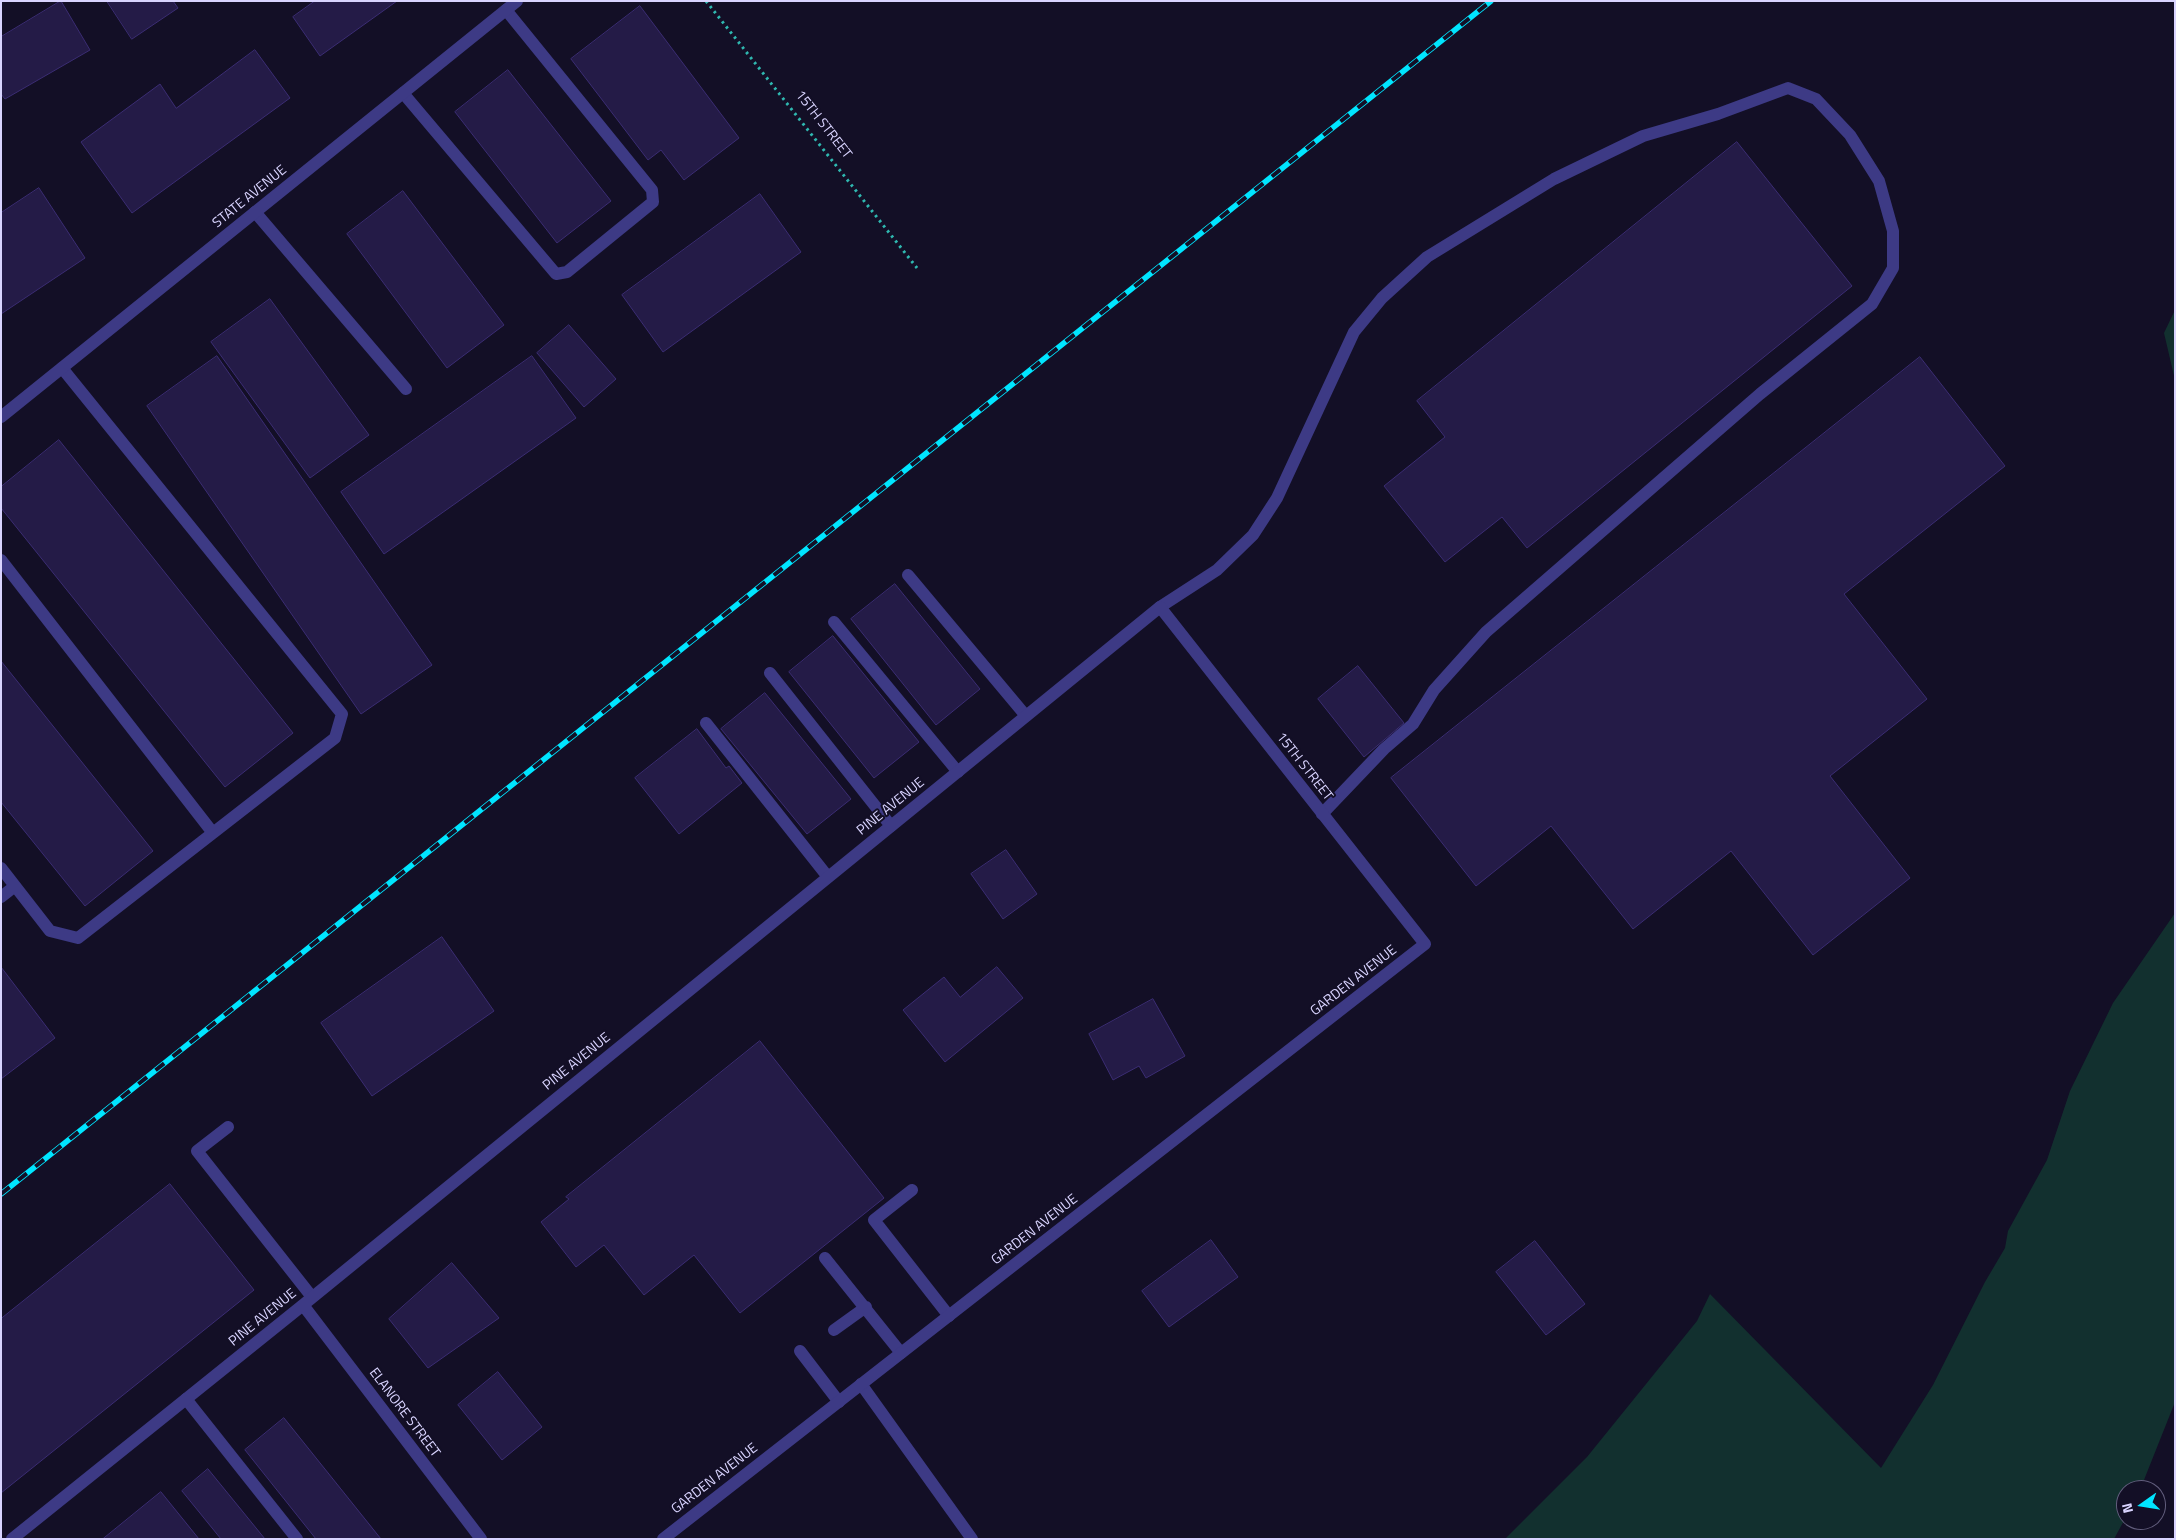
<!DOCTYPE html>
<style>
body{margin:0}
#map{position:relative;width:2176px;height:1540px;overflow:hidden;background:#130f26;font-family:"Titillium Web",sans-serif}
canvas{display:block}
.frame{position:absolute;inset:0;border:2px solid #d9d4ff;pointer-events:none}
.north{position:absolute;left:2116px;top:1480px;width:50px;height:50px;box-sizing:border-box;background:#130f26;border:1px solid #625e7d;border-radius:50%;rotate:257deg;font-size:14px;font-weight:700;line-height:20px;text-align:center;color:#d9d4ff}
.north::after{content:'';display:block;margin:auto;width:18px;height:22px;background:#00e5ff;clip-path:polygon(50% 0,100% 100%,50% 72%,0 100%)}
</style>
<div id="map">
<canvas width="2176" height="1540"></canvas>
<div class="frame"></div>
<div class="north">N</div>
</div>
<script>
const context = document.querySelector('canvas').getContext('2d');
context.lineJoin = 'round';
function paint(path, color) {
  context.fillStyle = color;
  context.fill(path, 'evenodd');
}
function trace(path, color, width, dash) {
  context.strokeStyle = color;
  context.lineWidth = width;
  context.lineCap = dash ? 'butt' : 'round';
  context.setLineDash(dash || []);
  context.stroke(path);
}
function write(font, color, halo, rows, align = 'center') {
  context.font = font + ' "Titillium Web",sans-serif';
  context.lineWidth = 4;
  context.setLineDash([]);
  context.textBaseline = 'middle';
  context.strokeStyle = halo;
  context.fillStyle = color;
  for (const [text, x, y, turn = 0] of rows) {
    context.save();
    context.translate(x, y);
    context.rotate((+turn || 0) * Math.PI / 180);
    context.textAlign = isNaN(turn) ? turn : align;
    if (halo) context.strokeText(text, 0, 0);
    context.fillText(text, 0, 0);
    context.restore();
  }
}
paint(new Path2D(`
 M2175 310V380L2164 333Z
 M2175 913V1402L2140 1490H2126V1517L2114 1539H1505L1587 1457 1697 1321 1710 1294 1881 1468 1933 1385 1985 1282 2005 1248 2008 1231 2047 1160 2070 1091 2113 1003Z`), '#12302f');
const building = new Path2D(`
 M61 1 90 50 5 99 1 94V37Z
 M107 1H173L178 8 132 39Z
 M315 1H397L320 56 293 17Z
 M640 6 739 138 684 180 661 150 648 160 571 59Z
 M255 50 290 98 132 213 81 142 160 84 176 108Z
 M508 70 611 201 557 243 455 112Z
 M1737 142 1852 286 1527 548 1502 517 1445 562 1384 486 1445 437 1417 401Z
 M39 188 85 258 1 314V213Z
 M403 191 504 325 447 368 347 234Z
 M760 194 801 252 663 352 622 295Z
 M270 299 369 435 310 478 211 342Z
 M569 325 616 379 584 407 537 353Z
 M217 356 432 665 361 714 147 406Z
 M532 356 576 418 384 554 341 492Z
 M1920 357 2005 466 1844 594 1927 699 1830 776 1910 878 1813 955 1731 851 1633 929 1551 826 1476 886 1391 778Z
 M59 440 293 733 225 787 1 508V487Z
 M895 584 980 689 936 725 851 619Z
 M833 636 919 742 874 778 789 672Z
 M1 661 153 851 85 906 1 802Z
 M1358 666 1404 723 1364 757 1318 699Z
 M765 693 851 799 807 834 721 729Z
 M697 729 726 768 729 766 742 783 679 834 635 778Z
 M1006 850 1037 894 1003 919 971 874Z
 M442 937 494 1011 372 1096 321 1023Z
 M1 967 55 1038 1 1079Z
 M997 967 1023 998 945 1062 903 1010 944 977 960 997Z
 M1153 999 1185 1056 1146 1078 1139 1066 1113 1080 1089 1034Z
 M760 1041 884 1198 740 1313 694 1255 644 1295 604 1245 576 1267 541 1222 569 1199 566 1197Z
 M170 1184 254 1290 1 1493V1319Z
 M1211 1240 1238 1277 1169 1327 1142 1291Z
 M1535 1241 1585 1304 1546 1335 1496 1272Z
 M452 1263 499 1318 428 1368 389 1319Z
 M498 1372 542 1427 502 1460 458 1405Z
 M284 1418 381 1539H316L245 1450Z
 M208 1469 265 1539H221L182 1491Z
 M161 1492 199 1539H103Z`);
paint(building, '#241b47');
trace(building, '#3b2d73', 1);
trace(new Path2D(`
 M706 1 917 268`), '#2fb8b0', 3, [2.5, 4]);
trace(new Path2D(`
 M403 93 556 274 567 272 653 202 652 190 506 10
 M255 212 406 389
 M1 560 213 833
 M908 575 1026 716
 M1160 607 1217 570 1253 535 1277 498 1354 332 1382 298 1427 257 1554 179 1643 136 1718 114 1788 88 1816 99 1850 135 1879 181 1893 231V268L1872 304 1760 394 1486 632 1434 690 1413 724 1384 749 1322 814
 M834 622 958 772
 M770 673 891 826
 M706 723 828 877
 M1 868 50 931 78 938 335 738 342 714 62 368
 M1 897 15 886
 M228 1127 197 1151 312 1297
 M912 1190 874 1220 949 1316
 M825 1258 901 1353
 M834 1330 866 1307
 M800 1351 839 1402
 M861 1384 972 1539
 M186 1399 297 1539`), '#3d3a85', 12);
trace(new Path2D(`
 M1 417 517 1
 M303 1305 481 1539
 M12 1539 303 1305 1160 607 1425 944 663 1539`), '#3d3a85', 12);
const rail = new Path2D(`
 M1 1194 1491 1`);
trace(rail, '#00e5ff', 5.5);
trace(rail, '#130f26', 4, [11]);
write('14px', '#d9d4ff', '#130f26', [
 ["15TH STREET",823,125,52],
 ["STATE AVENUE",250,197,-39],
 ["15TH STREET",1304,767,52],
 ["PINE AVENUE",891,807,-39],
 ["GARDEN AVENUE",1354,981,-38],
 ["PINE AVENUE",577,1062,-39],
 ["GARDEN AVENUE",1035,1230,-38],
 ["PINE AVENUE",263,1318,-39],
 ["ELANORE STREET",404,1413,53],
 ["GARDEN AVENUE",715,1479,-38]
]);
</script>
